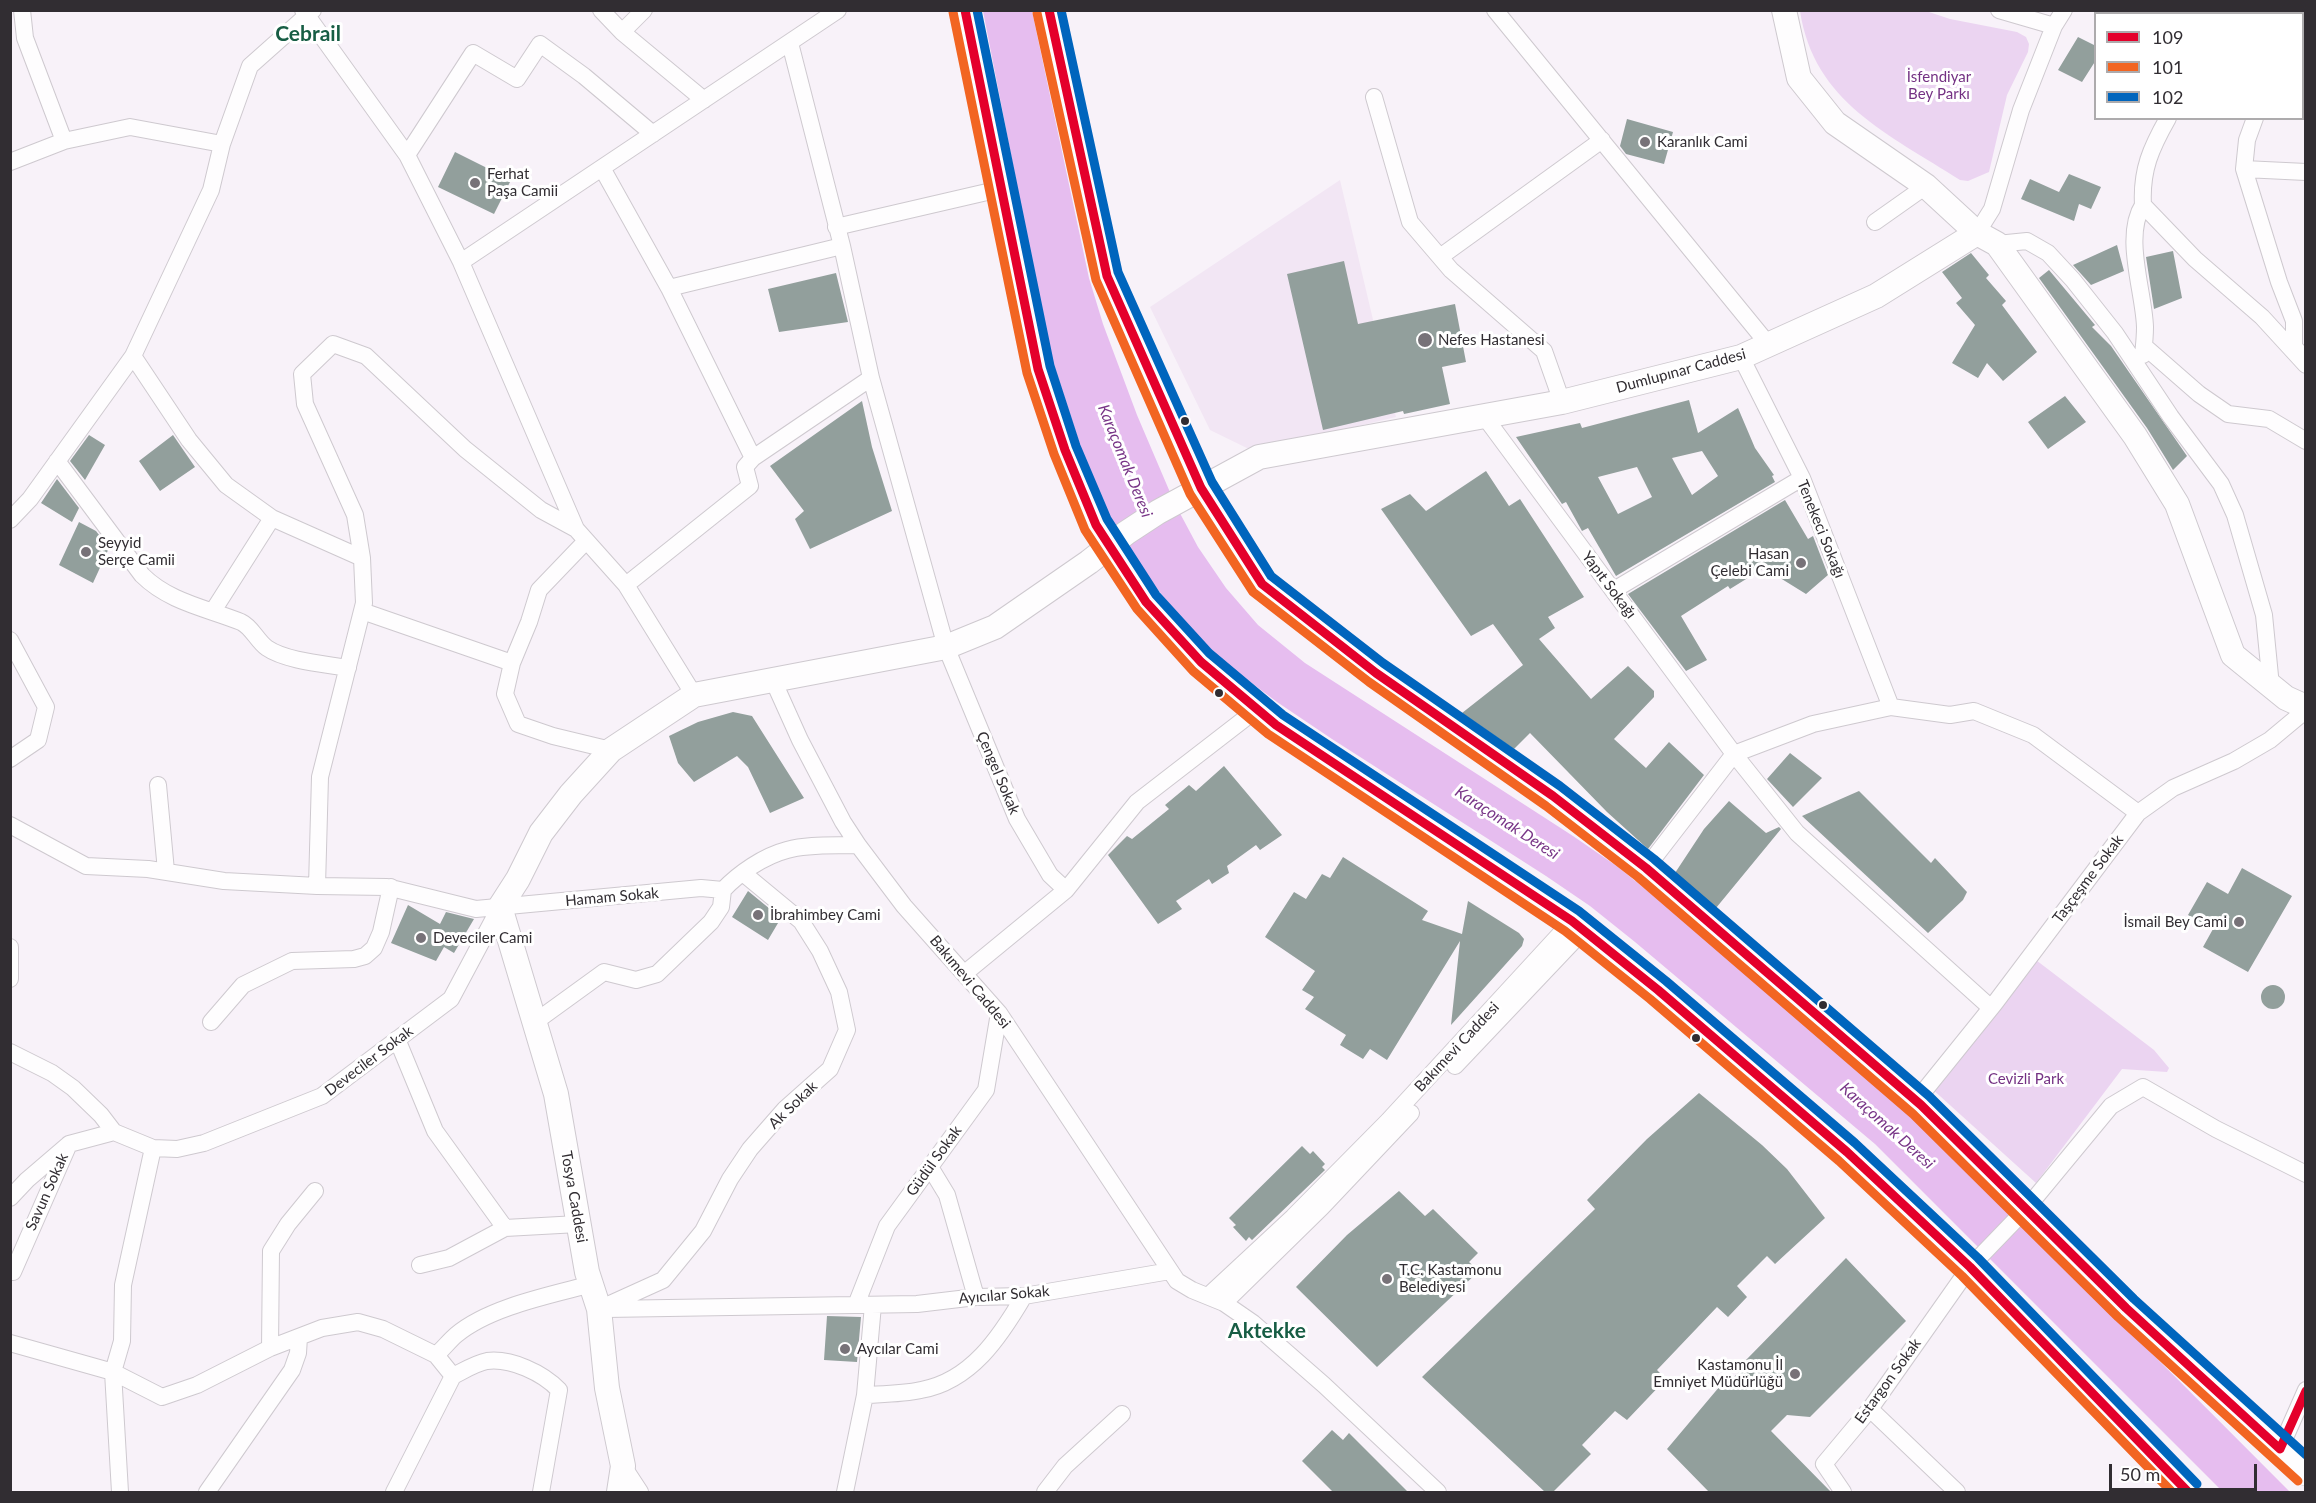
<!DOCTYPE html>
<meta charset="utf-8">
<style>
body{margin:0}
#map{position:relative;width:2316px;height:1503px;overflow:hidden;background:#f8f2f9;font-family:Lato,sans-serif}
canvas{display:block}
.frame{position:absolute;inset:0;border:12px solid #312d32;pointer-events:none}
.legend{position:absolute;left:2094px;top:12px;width:210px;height:108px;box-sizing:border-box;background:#fff;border:2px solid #adabad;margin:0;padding:8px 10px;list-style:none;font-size:18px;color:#312d32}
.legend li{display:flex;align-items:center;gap:12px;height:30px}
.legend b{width:30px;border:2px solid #adabad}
.scale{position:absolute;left:2109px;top:1464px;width:148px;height:27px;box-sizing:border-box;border:3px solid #312d32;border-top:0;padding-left:8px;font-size:18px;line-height:21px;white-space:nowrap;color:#312d32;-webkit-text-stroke:4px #fff;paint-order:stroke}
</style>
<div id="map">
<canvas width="2316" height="1503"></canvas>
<div class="frame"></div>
<ul class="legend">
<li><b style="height:8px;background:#e4002b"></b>109</li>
<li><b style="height:8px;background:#f26522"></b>101</li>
<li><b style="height:8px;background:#0065bd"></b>102</li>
</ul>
<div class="scale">50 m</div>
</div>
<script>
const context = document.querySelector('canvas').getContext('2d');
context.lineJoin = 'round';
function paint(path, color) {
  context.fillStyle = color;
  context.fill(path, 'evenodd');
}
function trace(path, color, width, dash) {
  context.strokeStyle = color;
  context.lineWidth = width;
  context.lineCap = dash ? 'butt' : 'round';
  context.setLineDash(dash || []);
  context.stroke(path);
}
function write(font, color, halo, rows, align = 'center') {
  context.font = font + ' Lato,sans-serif';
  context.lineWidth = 6;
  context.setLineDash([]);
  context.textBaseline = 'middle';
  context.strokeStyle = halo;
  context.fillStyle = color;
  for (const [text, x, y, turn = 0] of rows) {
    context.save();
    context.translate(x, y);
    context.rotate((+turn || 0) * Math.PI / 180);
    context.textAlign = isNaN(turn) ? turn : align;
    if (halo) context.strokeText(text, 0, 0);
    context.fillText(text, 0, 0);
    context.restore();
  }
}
paint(new Path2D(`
 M1340 180 1396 417 1253 451 1210 430 1150 307Z`), '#f2e6f4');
paint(new Path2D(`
 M1800 11H1926L1950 19 2017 32 2026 37 2029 44 2028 52 2007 95 1989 172 1968 181 1960 180C1889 134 1814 103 1800 11Z
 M2032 957 2154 1050 2169 1068 2167 1072 2122 1069 2036 1183 1930 1087Z`), '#ebd4f1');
paint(new Path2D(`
 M983 11H1032L1089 278 1103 324 1137 415 1175 504 1198 547 1226 588 1258 625 1305 663 1573 836 1618 867 1665 905 1875 1082 1940 1141 2290 1492H2223L1875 1144 1635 942 1590 906 1546 876 1332 739 1277 702 1225 663 1178 616 1139 565 1108 514 1085 460 1049 350Z`), '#e6bdef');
paint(new Path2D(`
 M2078 37 2096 46V60L2082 82 2058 70Z
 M1627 119 1673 132 1664 164 1626 154 1620 146Z
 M455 152 511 180 494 214 438 187Z
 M2069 174 2101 187 2091 209 2079 204 2074 221 2021 199 2030 179 2059 192Z
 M2117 245 2124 271 2091 285 2073 265Z
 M2173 251 2182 298 2154 309 2146 257Z
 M1971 253 1989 275 1986 278 2006 301 2002 305 2037 352 2003 381 1987 363 1978 378 1952 363 1975 325 1956 303 1962 298 1942 272Z
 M1344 261 1358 324 1455 304 1466 362 1442 367 1450 404 1404 414 1403 411 1323 430 1287 274Z
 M2049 270 2095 325 2092 327 2111 346 2187 456 2173 470 2147 428 2039 278Z
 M836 273 848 322 779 332 768 289Z
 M2065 396 2086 422 2048 449 2028 422Z
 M1689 400 1698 433 1738 408 1755 448 1774 475 1772 476 1775 482 1616 576 1588 528 1582 531 1566 502 1562 504 1516 437 1580 423 1582 428ZM1702 451 1718 476 1692 495 1672 458ZM1637 467 1652 497 1618 514 1598 477Z
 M862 401 872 447 892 511 810 549 795 519 804 511 770 466Z
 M89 435 105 445 85 480 70 461Z
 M173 435 195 467 160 491 139 461Z
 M1486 471 1509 506 1520 499 1584 597 1548 617 1555 628 1539 639 1591 699 1628 666 1654 691V697L1614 739 1646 768 1669 742 1704 775 1648 849 1607 812 1530 733 1514 749 1462 713 1523 665 1493 624 1471 636 1381 509 1410 494 1426 511Z
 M57 479 79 508 72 522 41 503Z
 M1785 500 1808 539 1813 536 1828 575 1806 594 1764 568 1730 589 1728 586 1681 616 1707 660 1686 671 1628 594Z
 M79 522 96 531 109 548 93 583 59 565Z
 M733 712 752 716 804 798 770 813 748 767 737 756 694 782 678 763 669 736 698 722Z
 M1790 753 1822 778 1793 807 1767 779Z
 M1224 766 1282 835 1260 850 1256 845 1227 866 1229 873 1212 884 1209 879 1176 901 1182 909 1158 924 1108 855 1127 836 1132 839 1169 809 1165 805 1189 785 1196 791Z
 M1859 791 1931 863 1935 858 1967 892 1963 900 1928 933 1802 816Z
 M1729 801 1766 833 1779 827 1781 829 1716 908 1675 873 1704 829Z
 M1343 857 1428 911 1422 920 1462 934 1468 901 1519 933 1524 939 1522 946 1451 1025 1460 941 1387 1060 1370 1049 1363 1059 1340 1045 1346 1035 1305 1009 1314 997 1302 990 1315 971 1265 937 1294 892 1306 899 1322 874 1330 878Z
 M2242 868 2292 896 2248 972 2203 947 2213 929 2188 915 2207 882 2228 894Z
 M748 891 781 918 768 940 732 917Z
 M408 905 440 924 446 912 474 919 454 953 444 947 436 961 391 943Z
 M2261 997a12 12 0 1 1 24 0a12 12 0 1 1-24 0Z
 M1699 1093 1762 1145 1787 1169 1825 1218 1775 1264 1767 1256 1737 1286 1747 1297 1728 1317 1717 1307 1657 1370 1666 1379 1627 1420 1615 1411 1582 1445 1591 1454 1553 1492H1545L1422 1377 1595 1209 1587 1200 1647 1139Z
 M1302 1146 1310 1154 1313 1151 1325 1164 1322 1167 1325 1170 1252 1240 1249 1237 1246 1241 1233 1227 1236 1225 1229 1218Z
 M1399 1191 1425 1216 1433 1209 1478 1253 1469 1262 1479 1271 1377 1367 1296 1287 1347 1235Z
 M1846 1258 1906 1321 1810 1417 1787 1415 1771 1431 1831 1492H1709L1667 1449 1720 1386 1723 1388 1748 1363 1746 1360Z
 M827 1316 861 1317 857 1362 824 1360Z
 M1332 1430 1343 1440 1349 1433 1408 1492H1333L1302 1461Z`), '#929f9c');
const street = new Path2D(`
 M22 10 25 38 64 141
 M303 10 407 155 461 262 576 529 626 585 694 695
 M601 10 622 32 704 100
 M1495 10 1768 344
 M1999 10 2054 26
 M2282 14 2288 10
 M2302 23 2306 17
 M622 32 644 10
 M790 43 842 246 871 378 946 647 1017 819 1050 875 1066 890
 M1374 97 1410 222 1451 270 1544 351 1562 402
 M2168 118C2151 148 2141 170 2143 205L2195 259 2262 317 2306 365
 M2255 118 2247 140 2244 169 2279 282 2294 321V350L2298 351
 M407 155 473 53 517 79 540 44 584 76 653 134
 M10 162 64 141 130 127 222 144
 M602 168 669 288 753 458
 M2244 169 2306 172
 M1875 222 1926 186
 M836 227 1000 189
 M1977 233 1992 209 2021 110 2054 26 2064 10
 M1997 244 2027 241 2048 253 2073 280 2115 333 2171 417 2221 484 2235 515 2264 615 2271 686
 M1440 257 1602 140
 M461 262 838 10
 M669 288 842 246
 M2144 346 2199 394 2228 414 2269 419 2306 441
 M2143 355C2144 346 2145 336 2145 327 2144 292 2123 236 2143 205
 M133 356 189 440 226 485 272 518 362 558 364 603 320 777 317 886
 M1741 357 1802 478 1891 707
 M1484 416 1734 754 1797 833 1991 1008
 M57 461 142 575C169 602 206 608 241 622 252 627 257 641 267 648 286 661 325 664 348 668
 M10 520 30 499 133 356 211 190 222 144 250 66 313 10
 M586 541 539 590 529 622 512 663 505 694 518 724 553 736 611 750
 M362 558 355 515 305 404 302 374 333 344 366 356 465 449 541 510 576 529
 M626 585 750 486 745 467 753 458 871 378
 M1614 590 1802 478
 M213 611 272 518
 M362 611 512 663
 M10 640 46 707 38 740 10 759
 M773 680 800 740 843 822 858 845 904 906 999 1013 1177 1281 1192 1290 1224 1303 1253 1323 1324 1385 1438 1492
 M158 785 166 871
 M10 825 86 866 148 869 224 881 317 886 387 887 476 909 701 888 723 890
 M1646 868 1734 754 1813 724 1891 707 1950 715 1974 711 2033 735 2138 813
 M10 947V979
 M965 973 1066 890 1137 802 1256 710
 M211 1022 243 985 292 961 354 959 365 956 374 948 381 932 391 887
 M535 1022 604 972 636 980 657 974 711 922 721 907 723 890C739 873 764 856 787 850 809 844 835 846 858 845
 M397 1039 435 1131 505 1228
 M10 1052 52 1073 73 1088 101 1115 114 1132 153 1148 177 1149 204 1143 322 1096 451 999 500 907
 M1455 1066 1584 930
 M1916 1101 1995 1003 2138 813 2173 788 2234 761 2270 740 2306 710
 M930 1167 947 1195 976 1297
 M10 1198 27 1180 69 1144 114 1132
 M420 1265 449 1258 505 1228 578 1224
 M10 1272H13L69 1144
 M1208 1296 1293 1217 1388 1121 1572 921
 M1224 1303 1322 1207 1411 1113
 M856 1305 887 1226 986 1090 999 1013
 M599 1309 663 1280 703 1231 730 1179 750 1149 785 1109 830 1069 847 1030 839 992 820 951 801 921 743 873
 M606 1309 917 1304 976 1297 1024 1296 1170 1271
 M10 1343 113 1372 162 1397 197 1385 270 1348 322 1328 358 1322 383 1329 436 1355 453 1376 394 1492
 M270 1348 271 1251 288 1224 315 1191
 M436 1355C443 1349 449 1341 456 1335 489 1307 551 1295 592 1284
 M453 1376C463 1371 476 1363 487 1361 511 1358 543 1373 559 1390L541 1492
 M865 1395C883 1394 903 1394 921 1390 971 1381 1000 1337 1024 1296
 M1870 1409 1957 1492
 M2280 1449 2306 1390
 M623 1466 640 1492
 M120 1492 113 1372 122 1341 123 1285 153 1148
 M207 1492 292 1370 298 1353 299 1337
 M845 1492 865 1395 873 1305
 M1045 1492 1065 1466 1122 1414
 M1843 1492 1824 1464 1870 1409 1970 1267 2025 1210 2111 1106 2143 1087 2216 1129 2306 1174`);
const secondary = new Path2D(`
 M1784 10 1799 78 1835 123 1926 186 1977 233 1997 244 2135 436 2177 504 2233 655 2286 698 2306 707
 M619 1492 623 1466 607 1388 599 1309 587 1272 556 1094 500 907 518 879 541 833 571 794 611 750 694 695 946 647 995 627 1089 562 1126 533 1158 512 1259 457 1562 402 1741 357 1876 296 1977 233`);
const primary = new Path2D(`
 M965 10 1000 189 1038 369 1065 450 1096 525 1146 602 1201 662 1276 725 1572 921 1658 990 1847 1152 1970 1267 2097 1397 2188 1492
 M1049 10 1107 276 1201 488 1262 584 1376 673 1553 796 1646 868 1921 1105 2039 1224 2126 1308 2306 1472`);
trace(street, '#cec9cf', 18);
trace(secondary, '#cec9cf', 26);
trace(primary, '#cec9cf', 28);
trace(street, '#fefdfe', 16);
trace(secondary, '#fefdfe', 24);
trace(primary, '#fefdfe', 27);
trace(new Path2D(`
 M965 10 1038 369 1065 450 1096 525 1146 602 1201 662 1276 725 1572 921 1658 990 1847 1152 1970 1267 2188 1492
 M1049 10 1107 276 1201 488 1262 584 1376 673 1553 796 1646 868 1921 1105 2126 1308 2280 1449 2306 1391`), '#e4002b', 9);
trace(new Path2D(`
 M953 12 1027 373 1054 454 1085 530 1137 609 1193 671 1268 734 1565 931 1650 999 1839 1161 1962 1276 2172 1492
 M1037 13 1096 280 1190 494 1253 592 1369 682 1546 806 1638 877 1913 1114 2118 1317 2298 1481`), '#f26522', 9);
trace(new Path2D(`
 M977 10 1050 366 1076 446 1107 519 1156 595 1209 653 1283 715 1579 911 1666 981 1855 1143 1978 1258 2197 1484
 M1061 10 1118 272 1212 482 1271 576 1383 663 1560 786 1654 859 1929 1096 2134 1299 2306 1455`), '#0065bd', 9);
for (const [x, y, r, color] of [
 [1645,142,6,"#777278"],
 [475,183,6,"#777278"],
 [1425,340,8,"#777278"],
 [1185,421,5,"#312d32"],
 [86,552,6,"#777278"],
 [1801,563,6,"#777278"],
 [1219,693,5,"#312d32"],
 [758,915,6,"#777278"],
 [2239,922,6,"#777278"],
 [421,938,6,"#777278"],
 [1823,1005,5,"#312d32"],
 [1696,1038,5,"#312d32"],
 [1387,1279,6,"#777278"],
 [845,1349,6,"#777278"],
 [1795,1374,6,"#777278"]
]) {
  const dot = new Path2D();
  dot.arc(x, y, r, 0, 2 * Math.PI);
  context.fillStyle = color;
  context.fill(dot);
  trace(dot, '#fff', 2);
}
write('15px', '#743183', '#fff', [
 ["İsfendiyar",1939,77],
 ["Bey Parkı",1939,94],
 ["Cevizli Park",2026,1079]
]);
write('15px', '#312d32', '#fff', [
 ["Karanlık Cami",1657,142],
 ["Ferhat",487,174],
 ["Paşa Camii",487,191],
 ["Nefes Hastanesi",1438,340],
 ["Seyyid",98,543],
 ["Serçe Camii",98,560],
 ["Hasan",1789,554,"right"],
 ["Çelebi Cami",1789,571,"right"],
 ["İbrahimbey Cami",770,915],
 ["İsmail Bey Cami",2227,922,"right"],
 ["Deveciler Cami",433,938],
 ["T.C. Kastamonu",1399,1270],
 ["Belediyesi",1399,1287],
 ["Aycılar Cami",857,1349],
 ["Kastamonu İl",1783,1365,"right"],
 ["Emniyet Müdürlüğü",1783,1382,"right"]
], 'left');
write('15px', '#312d32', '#fff', [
 ["Dumlupınar Caddesi",1681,371,-15],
 ["Tenekeci Sokağı",1821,529,68],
 ["Yapıt Sokağı",1609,585,53],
 ["Çengel Sokak",998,773,67],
 ["Taşçeşme Sokak",2088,879,-53],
 ["Hamam Sokak",612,897,-5],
 ["Bakımevi Caddesi",970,982,50],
 ["Bakımevi Caddesi",1457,1047,-47],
 ["Deveciler Sokak",369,1061,-37],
 ["Ak Sokak",793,1105,-44],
 ["Güdül Sokak",934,1161,-54],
 ["Savun Sokak",47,1192,-66],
 ["Tosya Caddesi",574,1197,80],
 ["Ayıcılar Sokak",1004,1295,-5],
 ["Estargon Sokak",1888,1381,-54]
]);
write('italic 16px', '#783587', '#fff', [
 ["Karaçomak Deresi",1125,461,68],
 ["Karaçomak Deresi",1507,823,33],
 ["Karaçomak Deresi",1887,1126,42]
]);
write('bold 21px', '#175d44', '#fff', [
 ["Cebrail",308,34],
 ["Aktekke",1267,1331]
]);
</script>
